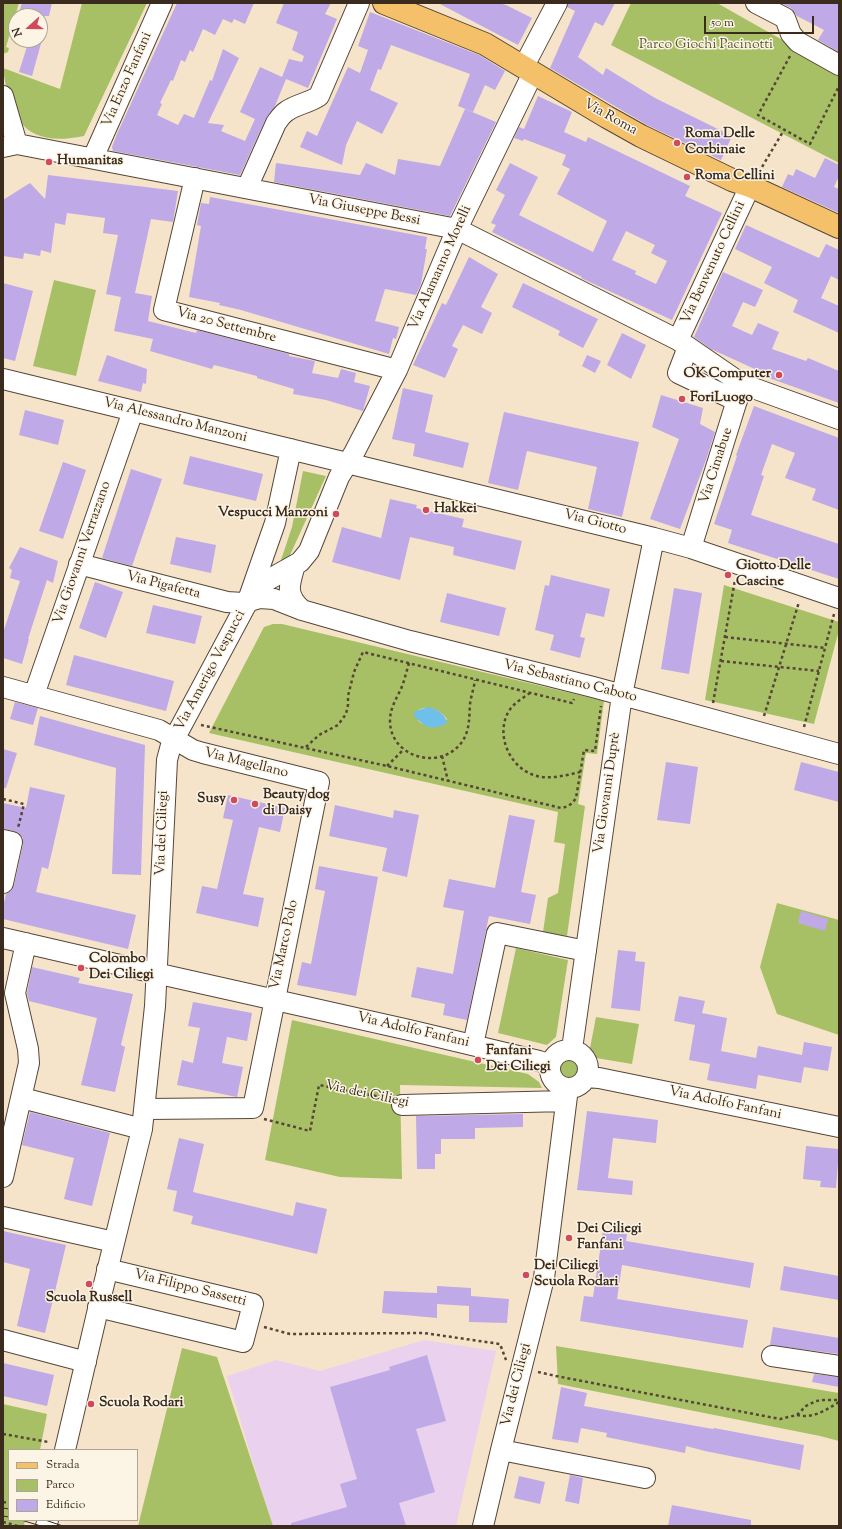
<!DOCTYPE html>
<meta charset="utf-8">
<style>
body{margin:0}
#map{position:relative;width:842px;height:1529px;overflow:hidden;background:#f6e4ca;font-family:"Sorts Mill Goudy",serif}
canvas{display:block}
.frame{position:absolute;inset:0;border:4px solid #3b2a1e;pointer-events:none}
.legend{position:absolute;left:8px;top:1449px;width:130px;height:72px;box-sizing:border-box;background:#fcf5e5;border:1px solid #afa495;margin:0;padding:5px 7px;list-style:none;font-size:12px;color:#3b2a1e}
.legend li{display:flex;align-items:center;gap:8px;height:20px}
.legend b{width:20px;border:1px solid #afa495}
.north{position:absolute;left:8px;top:8px;width:40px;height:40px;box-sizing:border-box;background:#fcf5e5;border:1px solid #afa495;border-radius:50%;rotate:249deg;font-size:11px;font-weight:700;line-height:16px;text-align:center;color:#3b2a1e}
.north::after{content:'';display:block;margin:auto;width:14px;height:18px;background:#d1495b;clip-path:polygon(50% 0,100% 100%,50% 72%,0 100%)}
.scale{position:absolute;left:704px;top:16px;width:110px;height:18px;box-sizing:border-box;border:2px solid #3b2a1e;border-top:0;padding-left:5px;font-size:12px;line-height:14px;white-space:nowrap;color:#3b2a1e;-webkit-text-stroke:3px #fcf5e5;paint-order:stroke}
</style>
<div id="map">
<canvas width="842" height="1529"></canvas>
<div class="frame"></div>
<ul class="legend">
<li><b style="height:5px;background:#f4c16a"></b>Strada</li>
<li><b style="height:11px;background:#a8c065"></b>Parco</li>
<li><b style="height:11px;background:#bfa9e6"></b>Edificio</li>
</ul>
<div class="north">N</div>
<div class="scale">50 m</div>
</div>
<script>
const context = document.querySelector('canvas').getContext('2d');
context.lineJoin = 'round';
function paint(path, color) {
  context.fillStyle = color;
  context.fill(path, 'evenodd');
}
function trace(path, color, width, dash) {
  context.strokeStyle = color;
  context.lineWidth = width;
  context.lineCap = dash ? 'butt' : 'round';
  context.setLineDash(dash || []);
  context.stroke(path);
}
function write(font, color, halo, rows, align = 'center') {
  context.font = font + ' "Sorts Mill Goudy",serif';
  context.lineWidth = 3;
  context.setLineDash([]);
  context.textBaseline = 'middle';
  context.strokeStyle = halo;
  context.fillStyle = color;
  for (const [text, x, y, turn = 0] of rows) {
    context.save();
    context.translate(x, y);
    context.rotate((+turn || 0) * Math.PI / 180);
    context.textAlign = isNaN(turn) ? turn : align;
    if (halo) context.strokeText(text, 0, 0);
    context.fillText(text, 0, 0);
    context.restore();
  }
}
paint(new Path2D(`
 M424 1340 496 1351 456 1526H272L227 1376 276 1360 320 1371Z`), '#ead1ed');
paint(new Path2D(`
 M4 3H19L6 47 9 48 8 52 3 54Z
 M82 3H147L84 136C26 148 10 121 3 68L60 89Z
 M631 3H717L839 72V163L611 45Z
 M54 280 96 290 76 376 33 366Z
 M303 471 326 476 286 564 281 562V560L292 527Z
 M724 585 839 622V630L814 724 705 700Z
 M273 624H282L604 701 597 754 586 753 578 804 585 806 567 936 543 932 548 898 558 893 565 844 554 842 558 812 209 733 264 627ZM424 708C435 708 440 711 447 719L443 725C437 726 422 727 418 720 417 717 418 713 418 710Z
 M777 903 839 920V1035L777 1014 760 967Z
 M516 948 568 960 556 1037 547 1045 498 1033Z
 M596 1017 639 1024 632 1064 596 1058 590 1048Z
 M292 1020 528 1074 539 1082 542 1088 400 1085 402 1179 340 1177 265 1160Z
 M558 1069a11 11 0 1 1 22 0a11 11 0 1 1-22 0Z
 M556 1346 839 1393V1441L820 1436 558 1384Z
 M182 1348 217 1357 273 1526H138Z
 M3 1404 47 1414 40 1450H9V1520H25L24 1526H3Z`), '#a8c065');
paint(new Path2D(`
 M429 707C436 709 445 714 447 722L446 724C430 731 425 727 414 716L415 711Z`), '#6ebfea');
paint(new Path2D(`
 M22 3H52L49 16H18Z
 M177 3H254L245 24 234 19 232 23 223 19 215 35 203 29 193 52 190 50 185 62 181 60 173 81 171 80 160 103 162 104 157 115 178 125 184 114 194 118 210 80 212 81 223 49 239 58 208 123 224 125 221 131 245 141 255 119 240 112 260 67 282 77 289 59 302 62 304 56 292 50 298 32 276 23 284 3H331L325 14 337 19 308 88 286 79 275 106 266 118 240 175 113 151 112 147 117 134Z
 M438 3H499L506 5 532 18 518 45Z
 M568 3H615L603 26 595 22 578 57 603 75 606 68 655 98 732 136 721 160 647 125 550 68 575 11 567 7Z
 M781 3H839V52L818 40 824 30 797 16 791 8Z
 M370 12 479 55 505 71 495 90 485 85 473 112 458 106 470 74 391 45 381 70 378 69 370 90 398 103 382 134 357 121 346 145 342 165 300 147 307 131 317 136 348 67 360 73 368 50 358 46Z
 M29 40H42L32 76 19 72Z
 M538 96 572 112 564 132 586 142 588 137 690 186 685 196 722 213 672 320 581 278 582 277 492 232 496 225 491 223 505 195 496 190 510 163 538 177 519 215 593 252 607 221 557 194 570 169 562 165 566 155 524 139 523 141 514 138 519 127 524 129ZM626 231 655 245 651 253 667 261 656 284 635 274 636 271 612 260Z
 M465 109 496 122 450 216 274 182 276 163 360 175 366 163 395 175 398 159 440 166Z
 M825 158 839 165V176L834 187 839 189V213L782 187 788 174 793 176 796 169 815 178Z
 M48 175 178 191 173 222 151 219 135 293 152 296 148 321 196 333 197 330 289 354V356L315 361 312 373 338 378 341 369 356 373 354 382 370 386 363 411 326 400 293 394 294 389 257 378V376L214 365 212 369 150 351 153 339 114 331 121 297 106 294 118 235 103 233 105 218 67 213 65 225 55 223 51 253 41 250 40 256 24 253 23 259 3 256V200L30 183 45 199Z
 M210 197 427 237 425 249H427L421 284 416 295 385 289 375 321 399 327 396 339 393 338 389 354 241 310 219 305 220 303 189 297 201 226 197 225 201 203 209 204Z
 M746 225 819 258 826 244 839 250V280L831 276 821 298 839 306V333L793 312 798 300 764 283 772 267 735 249Z
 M469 257 498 274 481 307 492 313 482 334 463 325 452 346 458 349 445 378 413 365 442 303 446 305Z
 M723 272 763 290 755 307 743 302 732 326 752 335 758 323 779 332 772 349 806 361 808 358 839 371V403L769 378 770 376 711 349 694 337Z
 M3 283 33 291 15 361 3 358Z
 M523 283 598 319 583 348 558 335 560 331 512 307Z
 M622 333 646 345 631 379 607 365Z
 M107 355 147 369 146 384 143 383 141 392 98 381Z
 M587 355 601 361 595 373 582 366Z
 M403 388 433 395 425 432 469 443 463 468 413 456 415 444 392 439Z
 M661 395 703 408 700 424 715 432 706 460 680 529 650 519 679 439 652 427Z
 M754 406 839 438V510L812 500 816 489 785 478 795 453 772 444 761 475 764 476 751 515 839 544V579L728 543 732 530 714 524 737 456 736 455Z
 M25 410 64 420 58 445 19 435Z
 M504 412 639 442 622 517 588 509 597 467 527 451 518 490 488 483Z
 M190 456 263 474 256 501 183 484Z
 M63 462 86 470 63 539 39 531Z
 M131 469 162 479 132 566 102 558Z
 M390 499 417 505 416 508 464 519 462 527 522 541 515 570 453 555 454 547 410 537 400 580 332 562 342 527 381 538Z
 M176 537 216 545 211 573 170 564Z
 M20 547 58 561 53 583 47 580 28 639H29L22 664 3 658V633L20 581 10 578 12 570 9 568Z
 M551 575 610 589 604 617 586 613 580 637 585 638 580 658 550 650 554 635 535 630 545 585 549 586Z
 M95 582 123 592 106 638 79 628Z
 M674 588 702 593 689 674 661 669Z
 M447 593 506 608 499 636 440 622Z
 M153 605 202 616 195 644 146 633Z
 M74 655 174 681 166 711 66 685Z
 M15 702 38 708 33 725 10 719Z
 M40 716 145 745 141 875 112 874 116 768 34 745Z
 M3 749 17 753 6 788H3Z
 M666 762 698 767 690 824 657 820Z
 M801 762 839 772V802L794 790Z
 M30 787 65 795 48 869 42 867 36 892 136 915 128 949 3 919V907L6 894 11 891 14 885 23 844V838L19 833 14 831 3 829V803L26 808Z
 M228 795 285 808 280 832 259 827 243 894 264 898 258 927 196 913 202 886 217 889 233 820 223 818Z
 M335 805 393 818 394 810 419 815 407 877 382 871 387 848 329 836Z
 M509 815 535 820 521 892 536 895 530 924 489 916 467 1020 443 1015 445 1004 411 997 417 967 453 974 464 911 443 907 449 879 495 888Z
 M319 866 378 877 356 996 297 985 302 962 311 964 325 891 315 889Z
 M801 911 828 919 825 931 798 923Z
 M618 950 636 952 635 961 645 962 640 1011 611 1008Z
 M32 967 80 978 78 983 133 994 121 1045 125 1047 115 1092 81 1085 97 1018 29 1001 27 993Z
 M679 996 705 1001 702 1013 727 1018 721 1051 756 1058 758 1046 802 1055 804 1042 832 1047 828 1071 804 1067 801 1083 758 1075 756 1089 707 1080 710 1064 689 1060 695 1025 674 1021Z
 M193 1002 252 1013 247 1041 227 1037 222 1063 243 1067 237 1097 177 1085 182 1060 193 1063 200 1028 188 1026Z
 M587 1111 658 1120 656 1143 613 1138 608 1178 633 1181 632 1195 577 1190Z
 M30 1112 110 1133 92 1206 64 1199 74 1158 22 1145Z
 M523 1114V1127L475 1128V1139H441V1154H435V1169H417L416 1116Z
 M179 1138 204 1144 193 1192 293 1216 296 1202 327 1209 317 1254 191 1224 193 1216 173 1211 177 1191 167 1189Z
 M806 1146 839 1149 836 1188 820 1187 821 1181 803 1179Z
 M3 1231 66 1245 45 1333 17 1326 30 1269 3 1262Z
 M603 1231 627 1234 626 1241 754 1263 750 1288 622 1265 617 1299 748 1320 743 1348 580 1321 584 1296 593 1297Z
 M784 1266 839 1276V1300L780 1290Z
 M437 1286 471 1288V1296L509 1299 507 1323 469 1322V1306L437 1304V1318L382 1313 384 1291 437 1293Z
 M773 1327 839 1338V1354L770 1345Z
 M427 1355 446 1421 416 1429 435 1492 399 1503 406 1526H291V1523L347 1507 340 1484 357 1479 330 1387 390 1370 389 1367Z
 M3 1363 54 1375 47 1406 3 1396Z
 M814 1374 839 1377V1387L812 1382Z
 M561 1387 587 1393 584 1406 713 1429 714 1428 804 1445 800 1470 705 1451 686 1446 685 1453 606 1437 607 1433 581 1428 578 1443 552 1439Z
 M570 1475 583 1478 579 1504 565 1501Z
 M519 1476 545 1482 540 1504 514 1498Z
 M672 1505 751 1520V1526H668Z`), '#bfa9e6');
const minor = new Path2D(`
 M756 3 785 18 791 34 798 42 839 65
 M524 66 557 3
 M3 96 17 144
 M3 147 17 144 457 229 678 340 742 384 839 419
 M93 158 162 3
 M195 178 164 310 397 370
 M247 188 276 123C279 119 282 114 287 111 297 104 309 103 319 96L359 3
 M678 340 750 186
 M688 347 678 373 737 401
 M3 379 654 538 691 548 839 598
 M691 548 742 384
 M79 564 227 602 243 603 260 598 274 599 302 610 410 641 593 687 839 754
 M295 565C289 585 285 595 302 610
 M251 598 268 580 300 562 309 551 339 477 354 453 397 370 457 229 533 73
 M3 687 159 730 193 750 203 753 319 782 253 1108 145 1109
 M34 695 133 411
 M3 840 12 842 3 883
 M3 938 133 968 409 1030 539 1061 550 1065
 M473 1045 497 933 586 951
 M572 1049 622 695 654 538
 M550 1069a19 19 0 1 1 38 0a19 19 0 1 1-38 0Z
 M586 1077 599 1078 839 1127
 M22 1098 142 1129
 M402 1105 566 1101
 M3 1177 29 1063 28 1049 15 993 26 943
 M3 1217 114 1242
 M98 1307 243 1342 253 1304 107 1269
 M3 1340 86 1362
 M772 1356 839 1366
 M65 1450 103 1288 142 1129 155 1006 167 760 171 745 247 603 275 523 291 449
 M501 1450 645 1478
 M46 1526 48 1520
 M483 1526 501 1450 544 1278 568 1088`);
const major = new Path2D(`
 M384 3 485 44 607 117 641 136 732 180 750 186 839 227`);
trace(minor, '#574638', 22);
trace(major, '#574638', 24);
trace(new Path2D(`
 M790 56 758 115 810 144 839 86
 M759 172 784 130
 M725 637 825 648
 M721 661 819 671
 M409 663C407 670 405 677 403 684 398 697 390 706 390 721 390 757 440 772 462 742 470 730 469 718 470 704 471 696 474 688 475 680
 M530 693C524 697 516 702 511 708 495 729 506 762 529 773 544 781 564 776 580 772
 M713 703 735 580
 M764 716 799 602
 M201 725 387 766 561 808C568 807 572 804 576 798L584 750 595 751 601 706
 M804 727 834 614
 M306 747 319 735 338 725 346 714 348 705V696L354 672 363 652 572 703 574 699
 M442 756 448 781
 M387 766 404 749
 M3 799 24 804 18 828
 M264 1119 310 1131 319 1085 386 1098
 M264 1327 290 1334 424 1333 500 1344 506 1360
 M538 1372 556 1376 780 1419 797 1415 806 1406 816 1401 824 1400H839
 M797 1415C813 1419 826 1410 839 1402
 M3 1434 48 1442
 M3 1502 9 1503
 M3 1522 18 1526`), '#574638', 2.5, [3, 3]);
trace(minor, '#fff', 20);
trace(major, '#f4c16a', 22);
trace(new Path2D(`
 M3 1508 9 1509
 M3 1516 9 1517
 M21 1520 41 1526
 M45 1520 63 1526`), '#3b2a1e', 1);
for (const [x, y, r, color] of [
 [677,143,4,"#d1495b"],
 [49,162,4,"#d1495b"],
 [687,177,4,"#d1495b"],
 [779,375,4,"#d1495b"],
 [682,399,4,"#d1495b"],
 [426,510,4,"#d1495b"],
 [336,514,4,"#d1495b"],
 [728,575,4,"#d1495b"],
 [234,800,4,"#d1495b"],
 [255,804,4,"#d1495b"],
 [81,968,4,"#d1495b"],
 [478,1060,4,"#d1495b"],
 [569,1238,4,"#d1495b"],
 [526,1275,4,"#d1495b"],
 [89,1284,4,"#d1495b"],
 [91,1404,4,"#d1495b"]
]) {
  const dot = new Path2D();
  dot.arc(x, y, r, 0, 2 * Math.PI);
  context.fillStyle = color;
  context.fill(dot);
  trace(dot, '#fcf5e5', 1.5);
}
write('14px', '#5c5733', '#fcf5e5', [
 ["Parco Giochi Pacinotti",706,46]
]);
write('14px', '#3b2a1e', '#fcf5e5', [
 ["Via Enzo Fanfani",128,80,-66],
 ["Via Roma",610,118,29],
 ["Via Giuseppe Bessi",364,211,11],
 ["Via Benvenuto Cellini",714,263,-65],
 ["Via Alamanno Morelli",441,268,-66],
 ["Via 20 Settembre",226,326,15],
 ["Via Alessandro Manzoni",175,421,14],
 ["Via Cimabue",717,466,-72],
 ["Via Giotto",595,523,14],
 ["Via Giovanni Verrazzano",83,553,-71],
 ["Via Pigafetta",163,586,14],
 ["Via Amerigo Vespucci",211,671,-62],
 ["Via Sebastiano Caboto",570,682,14],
 ["Via Magellano",246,764,14],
 ["Via Giovanni Duprè",608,793,-82],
 ["Via dei Ciliegi",163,833,-88],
 ["Via Marco Polo",285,945,-78],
 ["Via Adolfo Fanfani",413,1031,13],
 ["Via dei Ciliegi",367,1095,12],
 ["Via Adolfo Fanfani",725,1104,12],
 ["Via Filippo Sassetti",190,1289,14],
 ["Via dei Ciliegi",517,1385,-76]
]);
write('bold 14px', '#3b2a1e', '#fcf5e5', [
 ["Roma Delle",685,135],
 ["Corbinaie",685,151],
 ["Humanitas",57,162],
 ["Roma Cellini",695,177],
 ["OK Computer",771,375,"right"],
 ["ForiLuogo",690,399],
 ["Hakkei",434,510],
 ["Vespucci Manzoni",328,514,"right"],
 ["Giotto Delle",736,567],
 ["Cascine",736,583],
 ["Beauty dog",263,796],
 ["di Daisy",263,812],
 ["Susy",226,800,"right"],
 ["Colombo",89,960],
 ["Dei Ciliegi",89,976],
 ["Fanfani",486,1052],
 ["Dei Ciliegi",486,1068],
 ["Dei Ciliegi",577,1230],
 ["Fanfani",577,1246],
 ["Dei Ciliegi",534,1267],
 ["Scuola Rodari",534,1283],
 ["Scuola Russell",89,1299,"center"],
 ["Scuola Rodari",99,1404]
], 'left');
</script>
